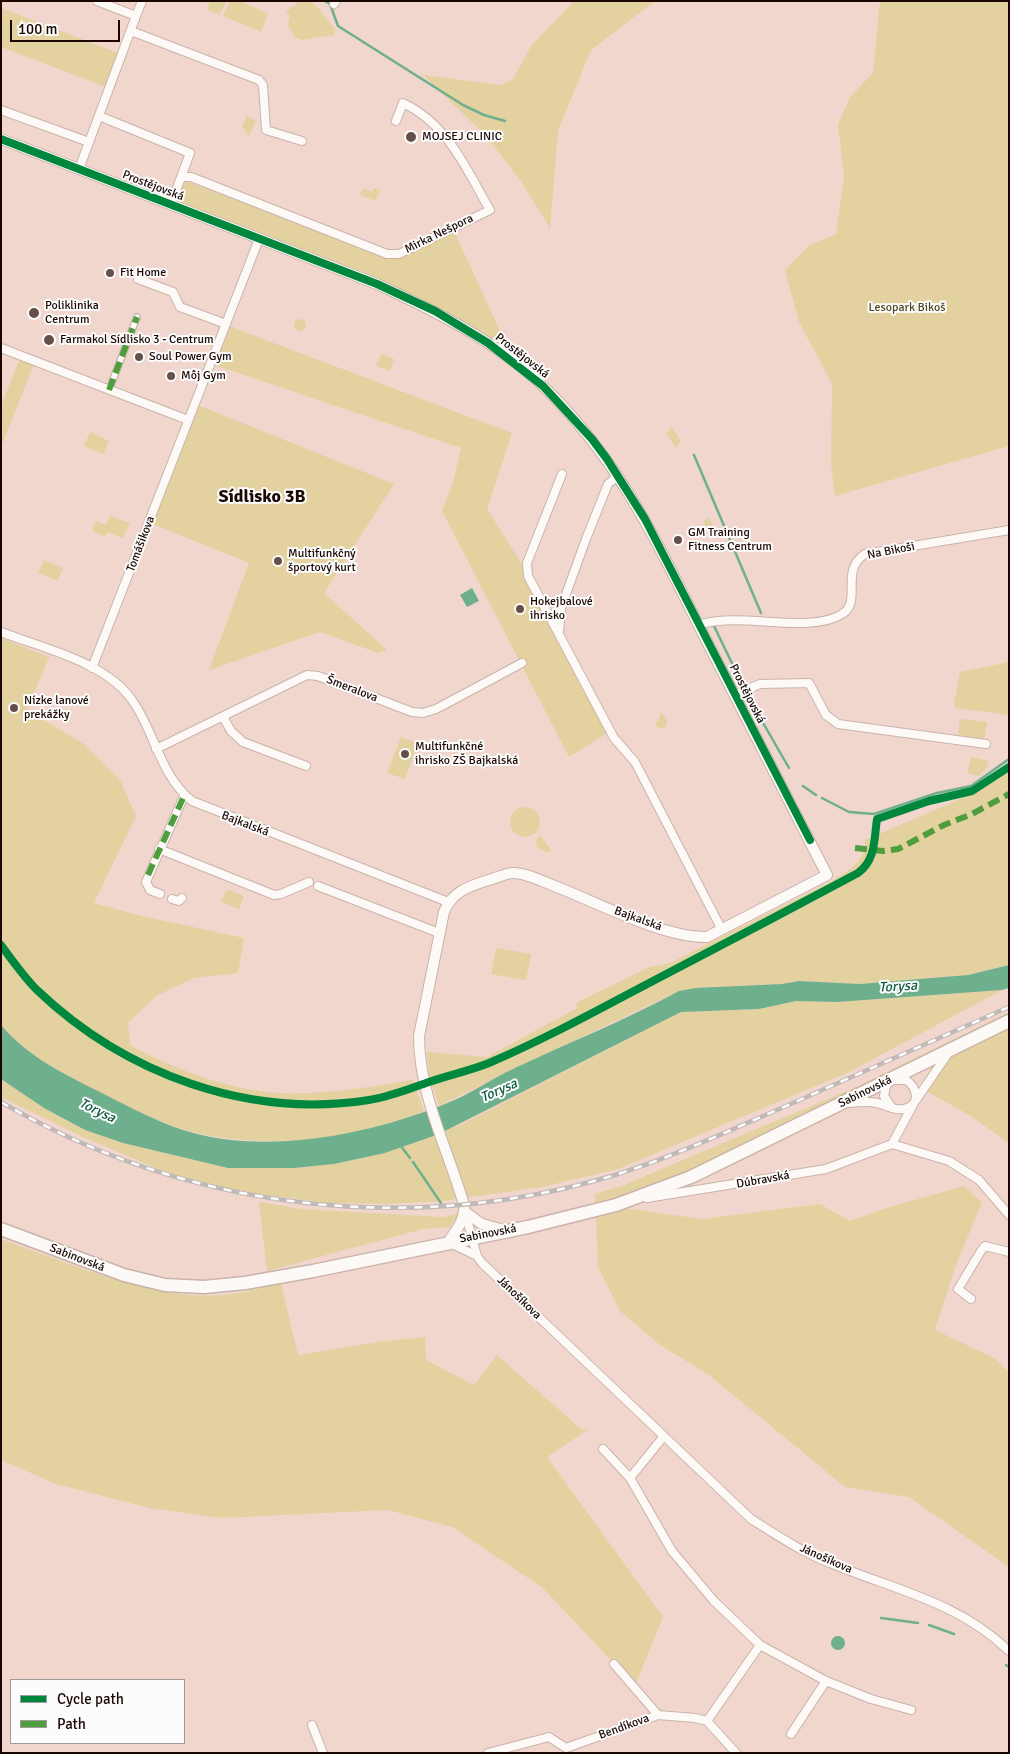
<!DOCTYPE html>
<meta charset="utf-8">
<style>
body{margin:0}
#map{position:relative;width:1010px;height:1754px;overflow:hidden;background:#f0d6cc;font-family:Signika,sans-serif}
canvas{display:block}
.frame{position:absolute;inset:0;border:2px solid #1a0702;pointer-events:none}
.legend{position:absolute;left:10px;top:1679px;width:175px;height:65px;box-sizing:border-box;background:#fcfcfc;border:1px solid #a29a98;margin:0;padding:6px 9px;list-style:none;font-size:15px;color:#1a0702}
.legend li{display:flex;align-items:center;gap:10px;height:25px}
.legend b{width:25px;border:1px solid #a29a98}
.scale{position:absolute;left:10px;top:20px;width:110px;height:22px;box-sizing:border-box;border:2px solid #1a0702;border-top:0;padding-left:6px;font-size:15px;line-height:18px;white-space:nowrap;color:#1a0702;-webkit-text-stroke:4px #fcfcfc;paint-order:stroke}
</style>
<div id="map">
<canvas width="1010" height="1754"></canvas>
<div class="frame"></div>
<ul class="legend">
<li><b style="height:6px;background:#00873e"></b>Cycle path</li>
<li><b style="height:6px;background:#4f9e3d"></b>Path</li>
</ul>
<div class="scale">100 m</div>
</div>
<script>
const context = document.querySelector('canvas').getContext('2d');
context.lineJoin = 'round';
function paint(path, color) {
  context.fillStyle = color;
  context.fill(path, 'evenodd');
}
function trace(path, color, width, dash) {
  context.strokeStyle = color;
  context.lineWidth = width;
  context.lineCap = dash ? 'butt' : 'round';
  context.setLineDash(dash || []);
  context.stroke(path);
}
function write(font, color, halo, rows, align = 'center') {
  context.font = font + ' Signika,sans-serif';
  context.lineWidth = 4;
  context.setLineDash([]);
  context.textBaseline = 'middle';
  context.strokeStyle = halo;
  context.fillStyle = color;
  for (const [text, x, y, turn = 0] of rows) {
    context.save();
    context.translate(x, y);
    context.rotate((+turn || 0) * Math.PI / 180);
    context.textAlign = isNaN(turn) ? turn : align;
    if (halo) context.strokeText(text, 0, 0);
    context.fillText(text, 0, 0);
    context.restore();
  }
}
paint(new Path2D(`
 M210 1H226L220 15 207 9Z
 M230 1H241L268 14 261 32 223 16Z
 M309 1C322 8 325 20 335 28L334 35 302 40 294 37 288 24 290 15 286 12 290 7H294L298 2Z
 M574 1H655L591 50 558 131 550 228 522 183 487 137 423 75 502 85 513 79 531 46Z
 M880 1H1009V446L835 496 831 463 832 384 799 322 785 270 810 245 836 234 844 177 838 125 850 97 873 73Z
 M1 8 126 56 114 90 1 47Z
 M247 115 256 122 249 136 242 126Z
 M181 179 386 258 454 231 501 333 492 349 422 300 173 206Z
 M363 188 372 192 374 188 380 190 375 201 360 195Z
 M294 325a6 6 0 1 1 12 0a6 6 0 1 1-12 0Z
 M226 325 512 433 487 509 523 566 612 730 569 757 442 511 453 482 461 448 211 364Z
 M381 354 394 359 390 371 376 366Z
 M20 358 34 364 1 447V406Z
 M195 404 394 484 324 593 387 650 378 653 320 632 209 670 249 563 150 523Z
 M671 426 681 441 676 448 667 434Z
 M90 432 109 441 103 454 84 446Z
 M110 516 130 523 123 538 107 532 105 537 92 531 96 521 106 525Z
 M709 518 716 531 710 534 703 521Z
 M44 560 63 568 58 581 38 573Z
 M1 638 49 657 27 710 84 744 120 780 136 816 94 903 142 916 244 938 238 973 194 978 156 996 128 1023 130 1045C174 1069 228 1090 279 1093 324 1095 369 1087 413 1080L424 1111C409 1117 393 1124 377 1128 316 1143 246 1147 185 1130 156 1122 122 1104 95 1090 60 1072 27 1055 1 1025Z
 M1009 662V715L956 708 954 705 960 672Z
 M662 712 667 722 664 729 655 726Z
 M960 719 987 722 984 739 958 735Z
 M401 737 418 744 405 779 387 773Z
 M971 757 989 761 987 767 979 776 967 773Z
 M1009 769V965L968 975 919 979 860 984 799 981 783 984 695 988 679 991 514 1069 439 1106 429 1076 427 1052 487 1057 577 1008 576 1003 649 967 670 963 830 882C847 871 866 863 865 840L972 794Z
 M510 822a15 15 0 1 1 30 0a15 15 0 1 1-30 0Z
 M540 835 551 850 549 853 537 847 536 841Z
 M227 889 244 896 239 909 221 902Z
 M496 948 531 954 526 980 491 974Z
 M1002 990 849 1072 618 1169 542 1187 443 1201 387 1204 329 1203 227 1190 172 1175 85 1138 1 1097V1079L44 1108 85 1130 123 1143 228 1168H294L334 1164 385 1153 460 1125 681 1012 759 1009 796 1001 837 1002Z
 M1009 1012V1143L969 1115 924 1090 935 1072 916 1064 694 1170 609 1206 702 1219 820 1204 850 1221 883 1209 964 1186 982 1202 956 1265 935 1330 994 1358 1009 1372V1567L909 1497 845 1487 709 1375 660 1345 620 1311 598 1267 595 1194 624 1185 856 1087Z
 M259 1202 301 1209 443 1217 460 1213 450 1227 423 1229 267 1271Z
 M1 1239C65 1262 157 1302 225 1295 244 1293 263 1287 281 1283L298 1355 378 1342 425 1337 426 1360 474 1385 497 1355 581 1429 587 1430 547 1457 663 1617 635 1686 543 1588 452 1527 388 1510 221 1518 150 1508 56 1484 1 1460Z`), '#e3d2a0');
paint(new Path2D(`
 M472 588 479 601 467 607 460 595Z
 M1009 965V988L1002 990 837 1002 796 1001 759 1009 681 1012 439 1134 385 1153 334 1164 294 1168H228L123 1143 85 1130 44 1108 1 1079V1025C29 1058 66 1075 104 1094 129 1107 156 1121 183 1130 262 1156 369 1135 445 1104 469 1095 491 1079 515 1068 570 1042 626 1020 679 991L695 988 782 984 799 981 860 984 919 979 968 975Z
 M831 1643a7 7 0 1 1 14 0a7 7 0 1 1-14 0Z`), '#6eaf8e');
trace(new Path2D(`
 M325 1 330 4 338 26 463 105 484 115 505 121
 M694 455 761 613
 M714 626 742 684
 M747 695 789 768
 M803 786 816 795
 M822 798 849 812 874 814 937 793 971 786 1009 759
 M400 1145 410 1158
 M413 1162 441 1203
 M881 1618 918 1623
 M929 1625 954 1634
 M1006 1665 1009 1667`), '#6eaf8e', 2.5);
const pedestrian = new Path2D(`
 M109 390 137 317`);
const minor = new Path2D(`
 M334 4 336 1
 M136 16 142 1
 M131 31 259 80 263 85 266 130 302 141
 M1 110 89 142
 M99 116 190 153 171 204
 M79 169 136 16 97 1
 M181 177H191L387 254H399L490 210C466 169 448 124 403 103L396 121
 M157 199 176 191
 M138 279 173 292 180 307 226 324
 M1 348 188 420
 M562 474 527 563 528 576 614 738 635 762 722 930
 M699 625C739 611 809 635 842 614 863 602 839 571 865 554L1009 530
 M1 632C42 648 106 662 132 700 155 732 160 776 192 801L448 902
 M559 632 561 608 586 539 608 484 618 476
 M92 668 259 239
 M735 695 760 684 809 683 826 715 838 724 986 744
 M223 717 231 731 243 742 306 766
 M156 749 307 675 318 676 412 712 423 713 436 709 522 663
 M159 849 274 895 281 894 309 882
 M318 886 439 933
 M160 894 150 890 146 882 184 796
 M172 899 179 901 182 898
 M850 1103C859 1102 868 1101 877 1103 886 1105 895 1111 904 1109 922 1105 917 1087 906 1080H891L886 1086 884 1096 892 1108
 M892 1144 914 1103 949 1052
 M647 1198 826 1169 892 1144 949 1161 979 1180 1009 1215
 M465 1212 477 1256 482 1263 751 1519C778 1536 805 1554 835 1565 896 1590 960 1603 1009 1651
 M452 1244 477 1256
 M971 1299 958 1289 981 1251 985 1246 1009 1252
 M664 1436 630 1478 672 1551 714 1601 760 1645 826 1681 871 1699 911 1710
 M603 1449 630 1478
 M614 1664 658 1715
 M707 1721 760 1645
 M312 1725 323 1753
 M791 1734 826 1681
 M488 1753 549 1737 566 1748 658 1715 695 1718 707 1721 736 1753`);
const tertiary = new Path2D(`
 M1 139 377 284C435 311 496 341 543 386 618 459 653 534 699 626 742 709 785 792 827 875L707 937C664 938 598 903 557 887 544 882 527 873 513 873 508 873 501 876 495 878 474 885 453 889 444 912L419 1036C419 1095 448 1149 464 1205 466 1219 456 1231 448 1242
 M465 1212 482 1224 504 1230`);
const primary = new Path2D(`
 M1 1229 124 1275 165 1285 204 1287 245 1283 313 1271 528 1227 616 1205 691 1177 1009 1021`);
trace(pedestrian, '#c9b3aa', 8);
trace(minor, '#c9b3aa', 10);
trace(tertiary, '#c9b3aa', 12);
trace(primary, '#c9b3aa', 15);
trace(pedestrian, '#fdf9f7', 5.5);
trace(minor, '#fdf9f7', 8);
trace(tertiary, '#fdf9f7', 10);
trace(primary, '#fdf9f7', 12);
const rail = new Path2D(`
 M1 1102C186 1210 410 1237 615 1175 673 1157 728 1131 784 1107 859 1074 934 1040 1009 1007`);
trace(rail, '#c0b9b7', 4.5);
trace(rail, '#fcfcfc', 2.5, [8]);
trace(new Path2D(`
 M109 390 137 317
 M855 848 883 851 898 849 944 825 972 814 1009 794
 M148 875 184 796`), '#4f9e3d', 6, [12, 6]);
trace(new Path2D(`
 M1 139 377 284 435 311 488 343 543 386 592 439 607 459 645 519 810 840
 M1 945C12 960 24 977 37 990 125 1074 248 1119 369 1100 390 1097 409 1089 429 1082 449 1075 469 1071 489 1063 538 1042 585 1017 632 992 707 953 783 913 858 873 876 860 874 839 877 819L929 801 972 791 1009 767`), '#00873e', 8);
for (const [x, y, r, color] of [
 [411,137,6,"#654f49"],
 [110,273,5,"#654f49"],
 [34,313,6,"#654f49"],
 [49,340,6,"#654f49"],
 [139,357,5,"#654f49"],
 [171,376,5,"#654f49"],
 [678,540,5,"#654f49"],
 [278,561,5,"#654f49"],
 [520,609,5,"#654f49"],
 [14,708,5,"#654f49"],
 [405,754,5,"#654f49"]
]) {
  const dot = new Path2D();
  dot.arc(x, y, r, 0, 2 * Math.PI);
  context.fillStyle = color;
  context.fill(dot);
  trace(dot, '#fcfcfc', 2);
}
write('12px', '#1a0702', '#fcfcfc', [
 ["MOJSEJ CLINIC",422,137],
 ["Fit Home",120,273],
 ["Poliklinika",45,306],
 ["Centrum",45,320],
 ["Farmakol Sídlisko 3 - Centrum",60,340],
 ["Soul Power Gym",149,357],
 ["Môj Gym",181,376],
 ["GM Training",688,533],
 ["Fitness Centrum",688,547],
 ["Multifunkčný",288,554],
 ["športový kurt",288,568],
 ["Hokejbalové",530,602],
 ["ihrisko",530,616],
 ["Nízke lanové",24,701],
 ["prekážky",24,715],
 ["Multifunkčné",415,747],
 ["ihrisko ZŠ Bajkalská",415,761]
], 'left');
write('12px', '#1a0702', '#fcfcfc', [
 ["Prostějovská",153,186,21],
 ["Mirka Nešpora",439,234,-26],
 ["Prostějovská",522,356,38],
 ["Tomášikova",141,544,-69],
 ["Na Bikoši",891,551,-11],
 ["Šmeralova",352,689,21],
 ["Prostějovská",747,694,63],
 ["Bajkalská",245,824,21],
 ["Bajkalská",638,919,20],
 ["Sabinovská",865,1092,-26],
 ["Dúbravská",763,1180,-10],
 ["Sabinovská",488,1234,-11],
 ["Sabinovská",77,1258,21],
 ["Jánošíkova",519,1298,44],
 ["Jánošíkova",826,1559,24],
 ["Bendíkova",624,1727,-20]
]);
write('12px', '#4c4720', '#fcfcfc', [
 ["Lesopark Bikoš",907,308]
]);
write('italic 14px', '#0d5b3e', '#fcfcfc', [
 ["Torysa",898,987,-3],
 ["Torysa",499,1091,-24],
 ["Torysa",97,1111,26]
]);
write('bold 18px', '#1a0702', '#fcfcfc', [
 ["Sídlisko 3B",262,497]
]);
</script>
